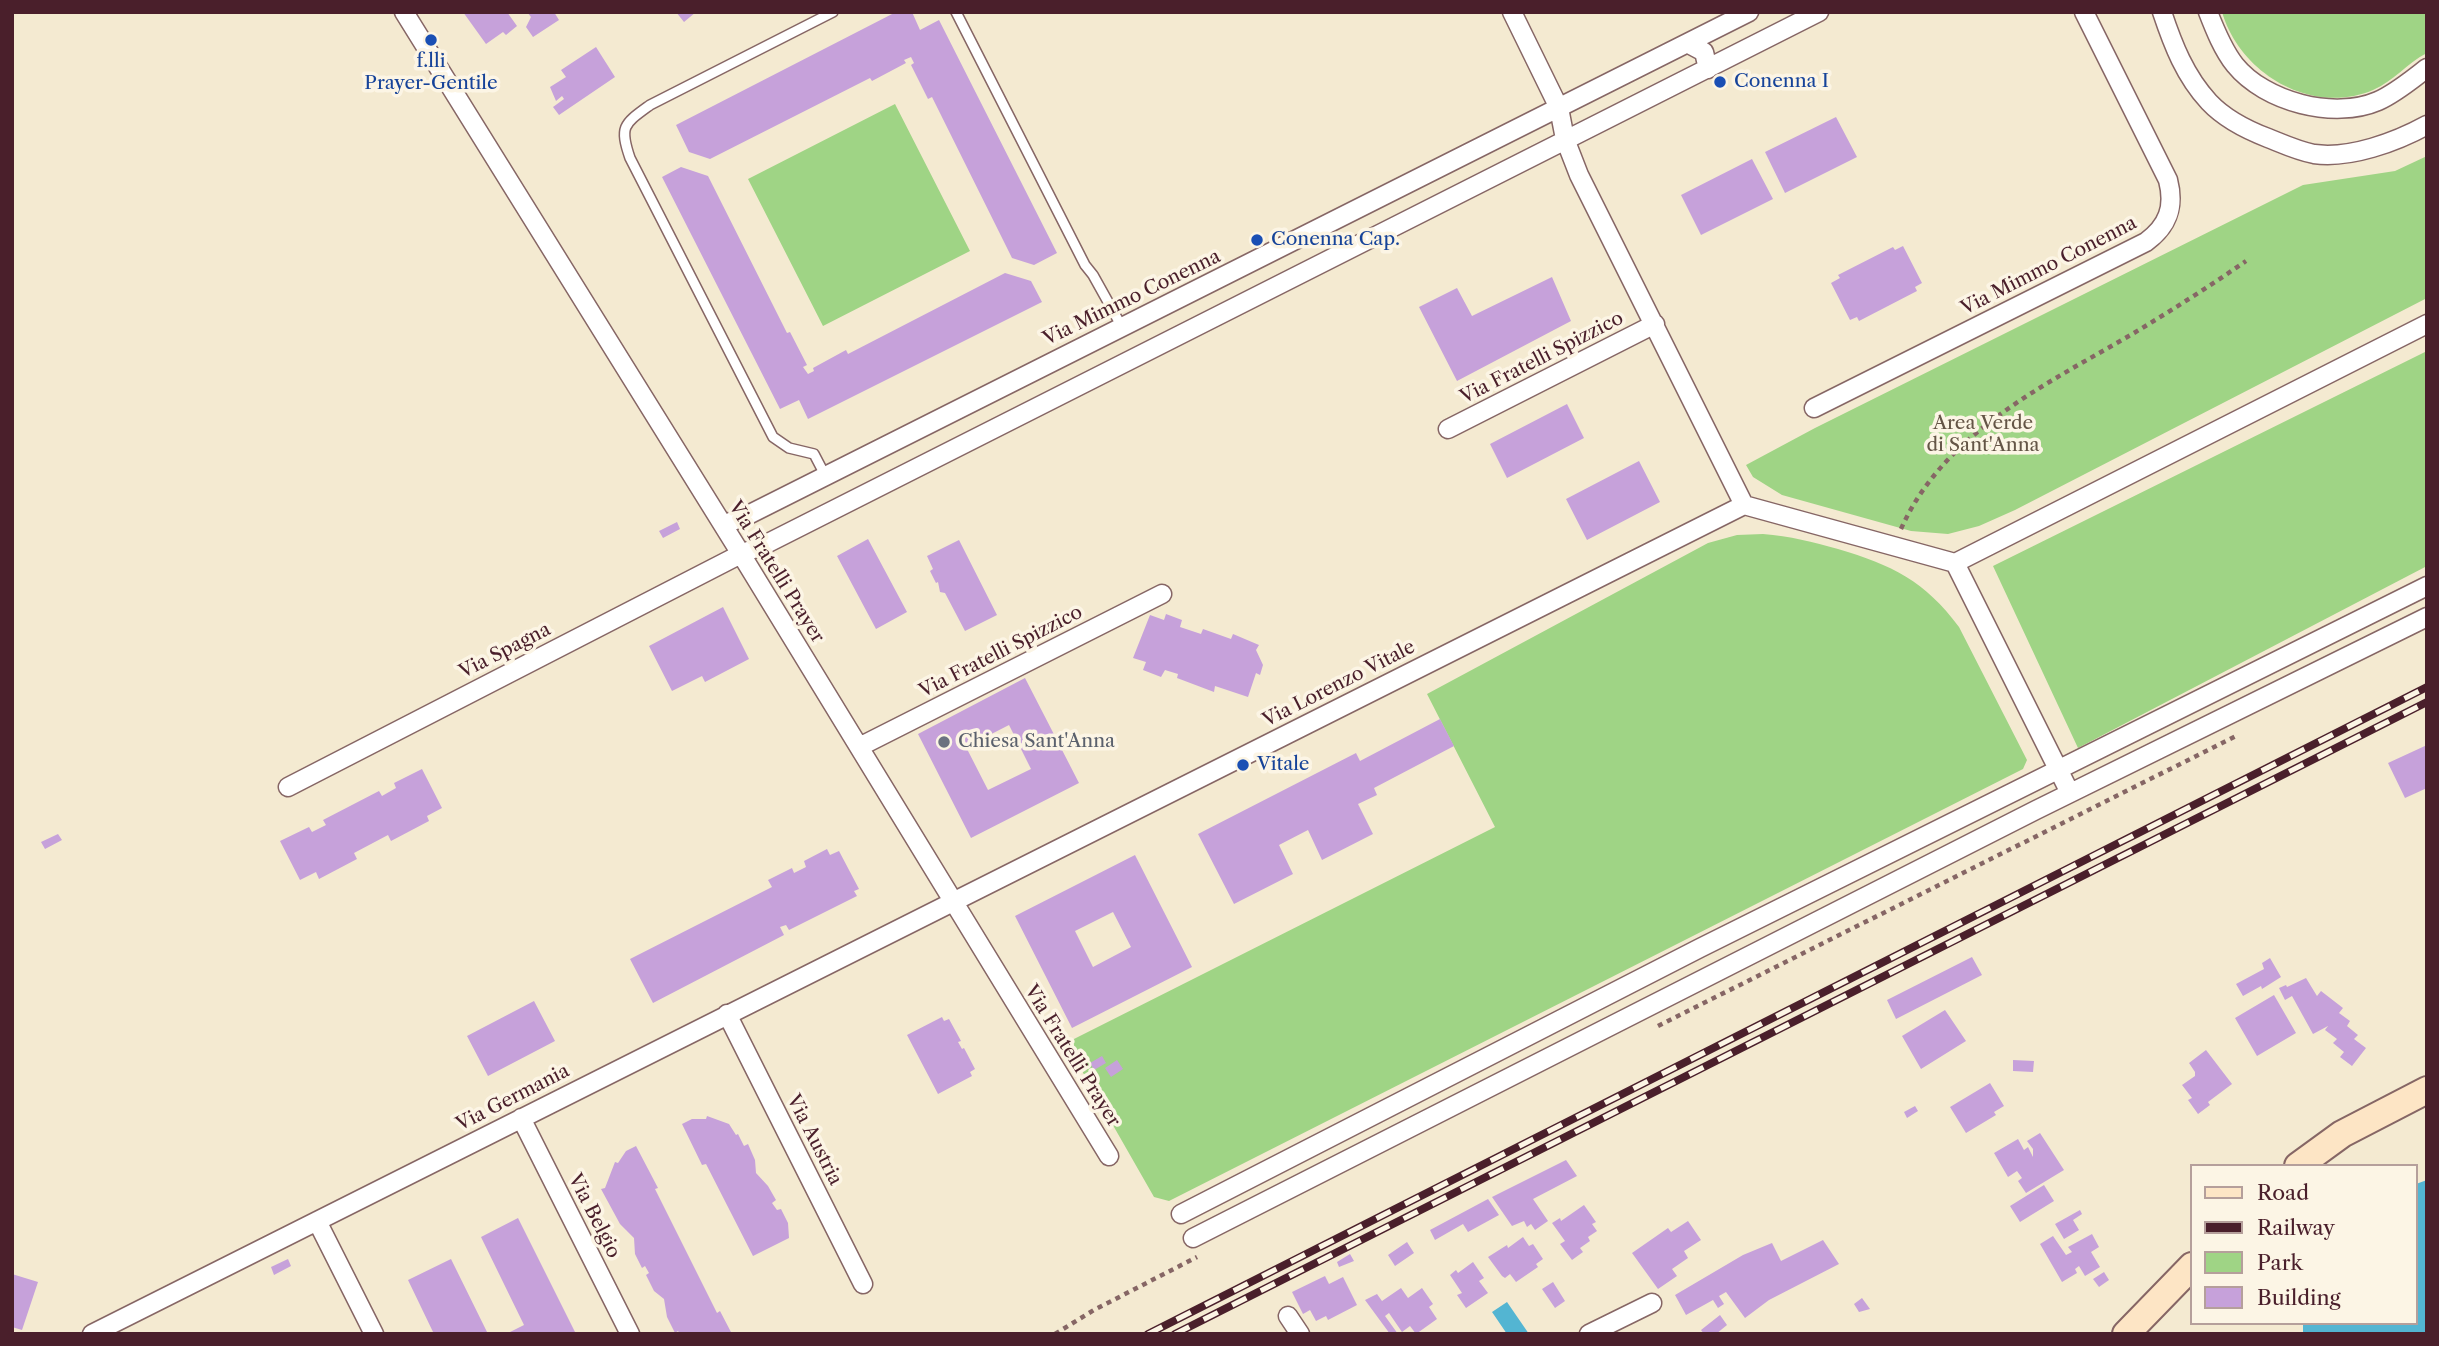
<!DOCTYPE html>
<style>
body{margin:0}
#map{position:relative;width:2439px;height:1346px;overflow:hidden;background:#f4ead1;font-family:"Libre Caslon Text",serif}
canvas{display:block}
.frame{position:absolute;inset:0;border:14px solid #4a1f2b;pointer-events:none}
.legend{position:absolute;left:2190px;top:1164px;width:228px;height:161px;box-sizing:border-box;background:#fcf5e5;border:2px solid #b59f9b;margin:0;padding:9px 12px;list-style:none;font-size:21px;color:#4a1f2b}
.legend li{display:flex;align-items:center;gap:14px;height:35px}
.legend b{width:35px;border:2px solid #b59f9b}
</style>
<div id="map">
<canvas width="2439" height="1346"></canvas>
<div class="frame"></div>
<ul class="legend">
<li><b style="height:9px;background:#fde5c5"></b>Road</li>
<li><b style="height:9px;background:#4a1f2b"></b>Railway</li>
<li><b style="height:19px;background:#9fd485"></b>Park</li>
<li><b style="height:19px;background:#c6a1da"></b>Building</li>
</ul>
</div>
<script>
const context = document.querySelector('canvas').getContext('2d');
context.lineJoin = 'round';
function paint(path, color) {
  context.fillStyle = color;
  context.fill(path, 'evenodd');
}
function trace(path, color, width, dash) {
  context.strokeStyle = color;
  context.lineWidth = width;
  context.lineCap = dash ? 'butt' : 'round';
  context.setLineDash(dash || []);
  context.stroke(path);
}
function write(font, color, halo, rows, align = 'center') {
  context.font = font + ' "Libre Caslon Text",serif';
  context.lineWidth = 7;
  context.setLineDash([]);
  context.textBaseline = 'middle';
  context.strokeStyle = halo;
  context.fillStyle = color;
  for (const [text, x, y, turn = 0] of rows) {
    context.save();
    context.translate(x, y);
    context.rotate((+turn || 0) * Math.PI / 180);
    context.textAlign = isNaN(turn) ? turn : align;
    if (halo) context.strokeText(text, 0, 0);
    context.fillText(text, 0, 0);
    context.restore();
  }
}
paint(new Path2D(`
 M2222 12H2427V53C2407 63 2394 81 2373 90 2312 116 2240 74 2222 12Z
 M895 104 970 251 823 326 748 179Z
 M2427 156V298L2015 510 1979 526 1948 534 1911 531 1782 495 1753 477 1746 465 1815 428 2303 185 2395 171Z
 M2427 351V566L2078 748 1993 566Z
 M1763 534C1790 536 1813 542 1838 549 1892 565 1925 581 1959 627L2027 760 2023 769 1169 1201 1154 1197 1066 1043 1495 827 1427 694 1708 543 1737 535Z`), '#9fd485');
paint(new Path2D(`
 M2427 1180V1334H2303V1323H2416V1184Z
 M1507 1302 1529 1334H1507L1492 1312Z`), '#53b5d2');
paint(new Path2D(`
 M463 12H507L517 26 506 35 503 32 486 44Z
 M527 12H554L559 20 533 37 526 27 531 17Z
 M676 12H696L684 22Z
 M896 12H912L920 30 939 20 1057 253 1034 265 1012 258 932 97 928 99 911 65 914 63 911 57 904 60 906 63 872 81 870 78 710 159 689 152 676 125Z
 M596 47 615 77 559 115 553 107 564 99 562 96 556 101 550 87 566 77 561 70Z
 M1836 117 1857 157 1785 193 1765 152Z
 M1752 159 1773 199 1701 235 1681 195Z
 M681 167 708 176 787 333 790 332 807 365 803 367 808 374 814 371 813 368 846 350 848 354 1005 273 1031 281 1042 302 808 419 799 400 780 409 662 177Z
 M1903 246 1922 283 1915 287 1917 291 1859 321 1857 317 1850 320 1831 283 1840 278 1838 275 1893 247 1895 250Z
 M1552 277 1571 321 1457 381 1419 307 1457 288 1472 316Z
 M1567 404 1584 438 1507 478 1490 444Z
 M1639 461 1660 502 1587 540 1566 499Z
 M677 522 680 529 663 538 659 531Z
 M868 539 907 612 876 629 837 556Z
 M959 540 997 615 965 631 945 593 940 592 938 582 936 583 930 571 933 569 927 556Z
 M723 607 749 659 705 682 702 676 672 691 649 646Z
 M1166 614 1182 620 1180 627 1201 634 1203 629 1231 639 1233 634 1259 645 1256 650 1263 665 1260 675 1256 673 1248 697 1215 686 1214 692 1177 678 1178 674 1165 670 1161 677 1143 670 1146 662 1133 658 1150 615 1164 620Z
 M1025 678 1079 783 971 838 918 734ZM1009 725 1031 769 988 790 966 747Z
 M1440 719 1454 746 1374 788 1377 795 1358 804 1373 834 1322 860 1308 830 1279 845 1293 874 1234 904 1198 834 1356 753 1360 761Z
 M2427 745V788L2405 798 2388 763Z
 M422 769 442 808 427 816 429 821 391 841 388 835 354 853 357 859 319 879 316 872 300 880 280 841 309 827 312 832 326 825 323 820 379 791 382 796 396 788 394 783Z
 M58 834 62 840 45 849 41 842Z
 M827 849 830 855 839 851 859 889 854 891 857 896 789 930 786 925 780 927 784 935 653 1003 630 959 772 887 768 880 792 868 794 873 806 867 804 861Z
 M1135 855 1192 967 1072 1028 1015 916ZM1113 912 1131 947 1093 967 1075 931Z
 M1972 957 1982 975 1896 1019 1887 1000Z
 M2270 958 2281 977 2262 989 2261 986 2243 996 2236 984 2264 969 2262 963Z
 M2306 978 2317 996 2321 991 2343 1008 2339 1013 2350 1021 2347 1026 2358 1035 2354 1039 2366 1048 2352 1066 2340 1057 2344 1052 2333 1043 2337 1039 2325 1030 2328 1026 2313 1034 2292 996 2285 1000 2279 988 2286 985 2287 987Z
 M2274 995 2296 1033 2257 1056 2235 1018Z
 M534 1001 555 1041 488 1076 467 1036Z
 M1945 1010 1966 1041 1921 1069 1902 1036Z
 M942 1017 944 1021 949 1019 961 1041 958 1042 962 1049 964 1048 975 1069 970 1072 972 1076 938 1094 907 1035Z
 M2206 1050 2232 1084 2208 1102 2210 1105 2198 1114 2188 1100 2192 1098 2182 1085 2195 1076V1072L2189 1063Z
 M1102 1056 1106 1063 1094 1070 1090 1063Z
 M1117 1060 1123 1069 1111 1077 1105 1068Z
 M2013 1060 2034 1061 2033 1072 2013 1071Z
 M1990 1083 2004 1106 1994 1112 1996 1115 1966 1133 1950 1107Z
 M1915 1106 1918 1111 1907 1118 1904 1112Z
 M707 1116 729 1124 736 1135 738 1134 744 1146 748 1144 755 1160 756 1173 768 1186 776 1200 772 1203 777 1210 781 1209 788 1223 789 1238 753 1256 706 1164 702 1165 682 1124 692 1119H706Z
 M2040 1133 2064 1170 2026 1193 2018 1181 2022 1178 2017 1171 2008 1177 1994 1153 2018 1139 2024 1150 2028 1147 2033 1157V1149L2027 1141Z
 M636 1146 658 1188 655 1189 717 1313 720 1311 732 1334H680L678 1331 675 1333 667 1317 664 1299 654 1291 646 1275 649 1273 645 1266 642 1268 635 1254 634 1238 620 1224 601 1189 605 1188 615 1162 618 1163 626 1151Z
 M1566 1160 1577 1176 1533 1199 1548 1221 1535 1230 1531 1224 1527 1227 1524 1221 1512 1226 1492 1197Z
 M2044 1185 2054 1201 2020 1222 2010 1206Z
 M1488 1199 1499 1215 1468 1232 1463 1224 1435 1240 1430 1230Z
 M1584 1205 1596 1222 1592 1224 1597 1231 1588 1237 1590 1241 1580 1248 1583 1252 1572 1260 1560 1244 1565 1241 1552 1223 1560 1218 1561 1221Z
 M2080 1210 2082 1214 2073 1220 2079 1230 2064 1239 2055 1224Z
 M518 1218 576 1334H506L524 1325 481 1237Z
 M1688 1221 1701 1240 1684 1251 1688 1258 1672 1269 1677 1276 1658 1289 1632 1253 1668 1228 1671 1232Z
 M2092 1234 2099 1247 2091 1252 2100 1267 2085 1276 2079 1266 2075 1269 2077 1273 2062 1282 2040 1244 2053 1236 2066 1255 2072 1252 2068 1247Z
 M1523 1237 1529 1246 1533 1244 1543 1259 1536 1264 1538 1267 1516 1282 1510 1274 1505 1278 1502 1276 1488 1257 1507 1245 1508 1248Z
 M1823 1240 1839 1264 1769 1300 1745 1318 1726 1292 1719 1296 1724 1304 1718 1308 1713 1300 1686 1315 1675 1295 1743 1255 1772 1243 1781 1261Z
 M1407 1242 1414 1253 1395 1266 1388 1255Z
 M1350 1254 1354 1261 1339 1267 1337 1262Z
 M288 1259 291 1266 274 1275 271 1267Z
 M451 1259 488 1334H434L408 1280Z
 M1473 1262 1484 1278 1479 1281 1488 1293 1466 1308 1457 1295 1462 1293 1450 1275 1456 1270 1458 1273Z
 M2104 1272 2109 1280 2099 1287 2093 1279Z
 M12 1274 38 1282 22 1330 12 1327Z
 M1325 1276 1329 1284 1343 1277 1357 1305 1328 1320 1326 1316 1316 1321 1310 1310 1303 1314 1292 1292Z
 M1553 1282 1565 1301 1555 1308 1542 1289Z
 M1401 1288 1408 1298 1422 1288 1433 1304 1429 1307 1437 1319 1416 1334 1410 1326 1402 1332 1389 1313 1385 1316 1398 1334H1390L1365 1300 1377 1294 1382 1301Z
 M1862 1298 1870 1309 1859 1312 1854 1304Z
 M1720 1315 1727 1325 1716 1334H1704L1701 1330Z`), '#c6a1da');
const service = new Path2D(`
 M956 12 1085 265 1093 275 1122 327
 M825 475 814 454 789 448 773 437 630 158C619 126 624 124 650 105L833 12`);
const minor = new Path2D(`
 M404 12 741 554 1109 1156
 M1512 12 1559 108 1565 139 1579 175 1744 505 1955 563 2070 793
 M2162 12C2173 45 2185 76 2209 102 2225 119 2247 130 2268 138 2283 144 2298 151 2314 154 2350 159 2396 142 2427 125
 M2208 12C2215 30 2223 50 2235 65 2265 102 2334 120 2378 101 2396 93 2411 80 2427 68
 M1687 43 1704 52 1708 69
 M1814 408 2146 242C2168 226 2175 207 2168 180L2084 12
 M1448 429 1655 324
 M723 525 750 514 1749 12
 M1955 563 2427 324
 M859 747 1162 594
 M288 787 741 554 768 543 1819 12
 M727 1014 863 1284
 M521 1118 630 1334
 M1181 1214 1700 948 2427 586
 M317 1221 374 1334
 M1193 1238 2036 810 2427 617
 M1288 1316 1300 1334
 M92 1334 1744 505
 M1589 1334 1652 1303`);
const secondary = new Path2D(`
 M2298 1166 2342 1134 2427 1090
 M2126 1334 2192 1266`);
trace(service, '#866665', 12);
trace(minor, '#866665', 21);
trace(secondary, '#866665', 30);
trace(new Path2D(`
 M1901 529C1944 432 2047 384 2134 333 2172 310 2210 286 2246 261
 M1658 1026 2238 735
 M1055 1334 1094 1310 1197 1257`), '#866665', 4.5, [5, 5]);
trace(service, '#fff', 9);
trace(minor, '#fff', 18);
trace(secondary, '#fde5c5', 26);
const rail = new Path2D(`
 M1148 1334 2427 687
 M1175 1334 2427 702`);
trace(rail, '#4a1f2b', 8);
trace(rail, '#fcf5e5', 5, [16]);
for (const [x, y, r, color] of [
 [431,40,7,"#1a4fb4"],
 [1720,82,7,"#1a4fb4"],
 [1257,240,7,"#1a4fb4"],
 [944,742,7,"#6b7280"],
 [1243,765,7,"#1a4fb4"]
]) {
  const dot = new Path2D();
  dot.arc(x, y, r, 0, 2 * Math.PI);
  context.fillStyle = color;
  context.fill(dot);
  trace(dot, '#fcf5e5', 2.5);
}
write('19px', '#164399', '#fcf5e5', [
 ["f.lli",431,62,"center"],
 ["Prayer-Gentile",431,84,"center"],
 ["Conenna I",1734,82],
 ["Conenna Cap.",1271,240],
 ["Vitale",1257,765]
], 'left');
write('19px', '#4a1f2b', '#fcf5e5', [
 ["Via Mimmo Conenna",2049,266,-27],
 ["Via Mimmo Conenna",1132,298,-26],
 ["Via Fratelli Spizzico",1542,358,-27],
 ["Via Fratelli Prayer",776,572,58],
 ["Via Spagna",505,651,-27],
 ["Via Fratelli Spizzico",1001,652,-27],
 ["Via Lorenzo Vitale",1339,684,-27],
 ["Via Fratelli Prayer",1072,1056,58],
 ["Via Germania",513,1098,-27],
 ["Via Austria",814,1140,63],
 ["Via Belgio",594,1216,63]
]);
write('19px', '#645546', '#fcf5e5', [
 ["Area Verde",1983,424],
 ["di Sant'Anna",1983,446]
]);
write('19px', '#5b616d', '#fcf5e5', [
 ["Chiesa Sant'Anna",958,742]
], 'left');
</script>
